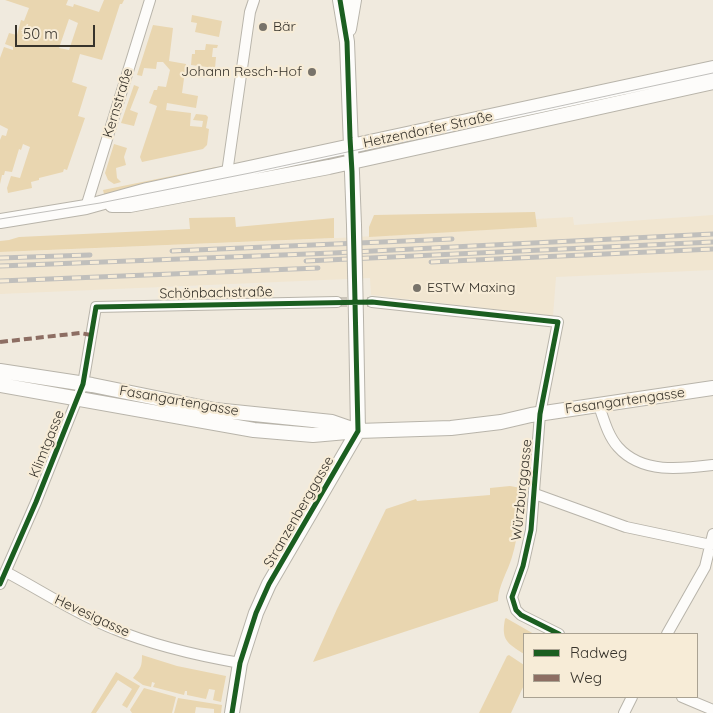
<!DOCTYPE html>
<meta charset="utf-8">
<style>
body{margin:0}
#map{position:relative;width:713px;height:713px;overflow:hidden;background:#f0eade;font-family:Quicksand,sans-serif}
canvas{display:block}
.legend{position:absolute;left:523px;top:633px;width:175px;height:65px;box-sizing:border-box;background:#f7ecd7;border:1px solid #aaa292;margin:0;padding:6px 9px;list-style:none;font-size:15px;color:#37332b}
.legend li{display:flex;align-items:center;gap:10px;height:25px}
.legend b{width:25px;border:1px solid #aaa292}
.scale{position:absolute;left:15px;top:25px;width:80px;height:22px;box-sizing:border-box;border:2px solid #37332b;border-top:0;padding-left:6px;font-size:15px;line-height:18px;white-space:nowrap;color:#37332b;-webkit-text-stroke:4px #f7ecd7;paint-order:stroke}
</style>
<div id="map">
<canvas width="713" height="713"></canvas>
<ul class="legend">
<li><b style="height:6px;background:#1b5e20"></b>Radweg</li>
<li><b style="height:6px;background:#8d6e63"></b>Weg</li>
</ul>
<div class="scale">50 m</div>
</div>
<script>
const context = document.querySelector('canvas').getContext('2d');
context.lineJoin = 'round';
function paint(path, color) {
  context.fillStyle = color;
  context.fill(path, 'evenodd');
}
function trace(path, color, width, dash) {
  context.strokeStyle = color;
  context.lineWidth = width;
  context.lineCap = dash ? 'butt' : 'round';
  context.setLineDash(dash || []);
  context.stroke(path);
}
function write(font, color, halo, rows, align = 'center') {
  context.font = font + ' Quicksand,sans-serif';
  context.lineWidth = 4.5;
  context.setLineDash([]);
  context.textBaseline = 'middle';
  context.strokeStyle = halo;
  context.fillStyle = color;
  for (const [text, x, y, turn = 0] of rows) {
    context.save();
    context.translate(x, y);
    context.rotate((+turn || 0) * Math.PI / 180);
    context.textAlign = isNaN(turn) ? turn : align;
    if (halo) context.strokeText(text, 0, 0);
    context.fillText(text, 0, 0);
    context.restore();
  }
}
paint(new Path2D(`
 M713 215V270L556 277 553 316 371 295 370 278 0 294V252L338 238 536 227V219L573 217 574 225Z`), '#f1e6d1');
paint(new Path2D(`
 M5 0H68L66 5 73 7 74 4 99 12 104 0H124L122 4H120L102 60 80 54 72 82 87 87 78 116 85 118 67 170 64 169 63 172 39 178V180L31 182 32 188 8 193 7 188 11 176 20 178 30 147 23 144 21 150 19 149 12 172 5 171 4 175H2L0 184V140L2 135 6 136 8 129 0 125V58L4 47 13 50V47L5 44 9 33 17 35 21 20 24 21 29 8ZM69 19 78 23 69 50 59 48Z
 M192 15 222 21 219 37 195 32 197 23 191 22Z
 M153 25 173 28 169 61 186 64 182 93 198 96 196 108 167 103 166 110 191 113 190 126 202 127 203 121 193 120 196 114 206 115 208 117 206 128 209 129 207 145 203 149 142 162 140 157 157 106 149 103 154 90H157L158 86 166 87 170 70 163 62H157L156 69 144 68 142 76 137 75Z
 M206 44 218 45 217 48H213L212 57H216L215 68 191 65 192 54H195V50H205Z
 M134 85 139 87 130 110 138 113 134 126 121 123Z
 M114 144 127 148 124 157 126 165 116 168 117 178 121 182 114 184 108 180 105 173Z
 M216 167 218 175 105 198 103 190Z
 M535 212 537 227 369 237V227L374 215Z
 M235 217 236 227 334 218V238L0 252V241L9 240 19 237 190 229 189 218Z
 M510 486 521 488C520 511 519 534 512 557 508 571 498 586 498 601L313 662 337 609 386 509 416 499 417 501 490 495V488Z
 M506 618 534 634H524V654C507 643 501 640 505 619Z
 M142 655 177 666 226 676 221 702 213 700 215 690 209 689 206 699 187 695V691H185L184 695 153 687 155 683 152 682 151 687 143 685 133 678C141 668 142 666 142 655Z
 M509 655 524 665V685L511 713H479L507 656Z
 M116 672 140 686 127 708 122 705 132 689 118 680 96 713H91Z
 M144 688 176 697 172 713H132L130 710Z
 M178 698 222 705 221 713H214V709L196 707 195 713H174Z`), '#e9d6b0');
trace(new Path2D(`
 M337 302H372`), '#cbc5ba', 10, [10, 5]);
const street = new Path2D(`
 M227 173 250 12 254 0
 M86 207 150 0
 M372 302 558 322 540 414 531 530 523 566 512 597 516 610 521 615 559 634
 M599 406C604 420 608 436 618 447 642 474 681 469 713 465
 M535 494 626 527 711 545
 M6 572C42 591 76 614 114 629 152 645 200 656 240 663
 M0 584 36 502 83 384 96 307 337 302
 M667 634 705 567 713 534
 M682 697 713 710
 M624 713 632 697`);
const secondary = new Path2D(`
 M340 0 347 42 354 225
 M349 29 354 0
 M112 205H130L329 167 713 82
 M0 221 86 207 147 190 713 68
 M0 371 92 385 215 410 332 422 355 430
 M0 385 254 430 313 435 358 431 451 428 501 422 531 415 713 388
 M232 713 240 663 256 613 269 584 358 431 356 319`);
trace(street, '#b8b4aa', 12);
trace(secondary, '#b8b4aa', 16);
trace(street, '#fdfcfa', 10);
trace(secondary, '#fdfcfa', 14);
trace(new Path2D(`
 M0 219 100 203 250 173 713 73`), '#c0bfbc', 1);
const rail = new Path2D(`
 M172 251 452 239
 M0 258 90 255
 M306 261 713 242
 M431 262 713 249
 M0 266 333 253 713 234
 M0 281 318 268`);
trace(rail, '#c0bfbc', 5);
trace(rail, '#f7ecd7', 3, [9]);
const secondaryBridge = new Path2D(`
 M354 225 356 319`);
trace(secondaryBridge, '#b8b4aa', 16, []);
trace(secondaryBridge, '#fdfcfa', 14);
trace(new Path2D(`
 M0 342 80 333 91 335`), '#8d6e63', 4, [8, 4]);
trace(new Path2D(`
 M0 584 36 502 83 384 96 307 372 302 558 322 540 414 531 530 523 566 512 597 516 610 521 615 559 634
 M232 713 240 663 256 613 269 584 358 431 352 172 350 138 347 42 340 0`), '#1b5e20', 5);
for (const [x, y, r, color] of [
 [263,27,5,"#78736a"],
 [312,72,5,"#78736a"],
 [417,288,5,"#78736a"]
]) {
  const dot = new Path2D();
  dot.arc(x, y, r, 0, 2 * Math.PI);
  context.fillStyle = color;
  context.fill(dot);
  trace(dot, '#f7ecd7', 2);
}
write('14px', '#37332b', '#f7ecd7', [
 ["Bär",273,27],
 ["Johann Resch-Hof",302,72,"right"],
 ["ESTW Maxing",427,288]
], 'left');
write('14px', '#37332b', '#f7ecd7', [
 ["Kernstraße",118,103,-73],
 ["Hetzendorfer Straße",428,130,-12],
 ["Schönbachstraße",216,293,-1],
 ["Fasangartengasse",179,401,10],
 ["Fasangartengasse",625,401,-8],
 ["Klimtgasse",47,444,-68],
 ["Würzburggasse",522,490,-84],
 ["Stranzenberggasse",299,512,-60],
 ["Hevesigasse",92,616,25]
]);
</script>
